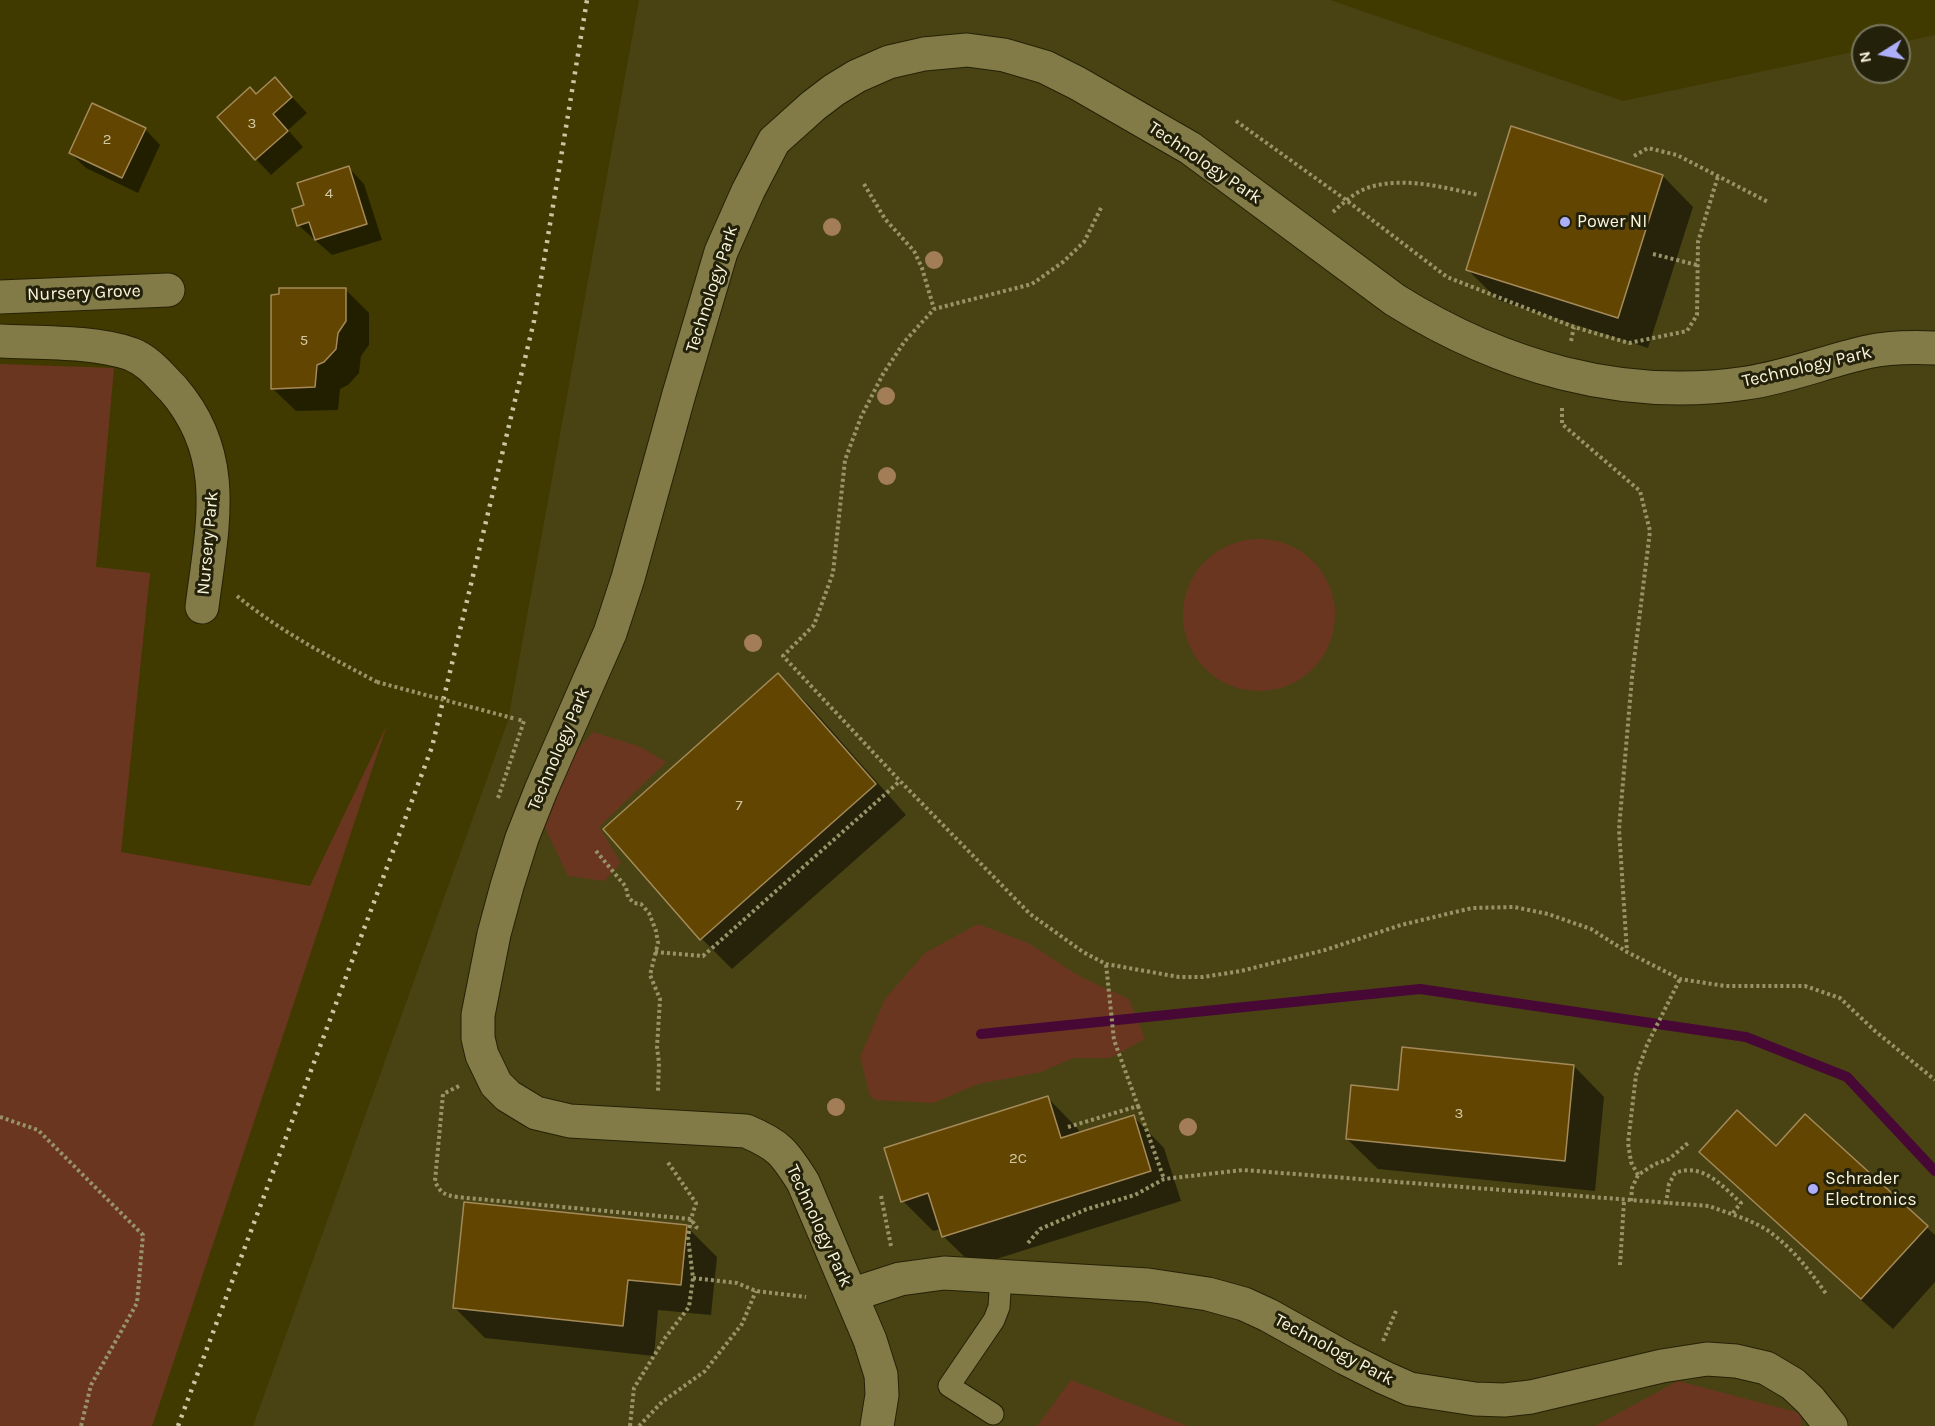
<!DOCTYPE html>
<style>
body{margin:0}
#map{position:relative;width:1935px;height:1426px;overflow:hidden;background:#413a00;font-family:Karla,sans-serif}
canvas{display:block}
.north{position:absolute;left:1851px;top:24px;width:60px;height:60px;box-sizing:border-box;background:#24210b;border:2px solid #79765e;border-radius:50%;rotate:259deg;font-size:16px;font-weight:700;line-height:24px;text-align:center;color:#f8f5da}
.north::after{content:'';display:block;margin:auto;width:21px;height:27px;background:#adaffb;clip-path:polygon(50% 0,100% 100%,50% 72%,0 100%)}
</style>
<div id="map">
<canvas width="1935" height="1426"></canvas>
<div class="north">N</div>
</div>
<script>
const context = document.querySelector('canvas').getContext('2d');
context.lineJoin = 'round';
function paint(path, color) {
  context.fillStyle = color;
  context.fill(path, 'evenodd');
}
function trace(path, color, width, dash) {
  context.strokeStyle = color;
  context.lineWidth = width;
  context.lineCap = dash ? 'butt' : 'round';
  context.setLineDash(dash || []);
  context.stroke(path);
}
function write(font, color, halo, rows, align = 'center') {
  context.font = font + ' Karla,sans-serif';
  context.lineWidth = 6;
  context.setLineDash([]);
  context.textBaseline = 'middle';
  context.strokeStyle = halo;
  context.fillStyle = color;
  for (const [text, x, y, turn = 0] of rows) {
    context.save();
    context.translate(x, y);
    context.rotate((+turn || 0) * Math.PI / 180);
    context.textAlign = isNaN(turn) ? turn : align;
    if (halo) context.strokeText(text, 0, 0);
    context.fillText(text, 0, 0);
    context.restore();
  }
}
paint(new Path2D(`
 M639 0H1330L1623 101 1863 50V72H1899V43L1935 35V1426H253L508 721Z`), '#494314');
paint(new Path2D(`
 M0 364 114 368 96 567 150 573 121 852 310 886 387 725 152 1426H0Z
 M1183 615a76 76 0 1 1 152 0a76 76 0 1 1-152 0Z
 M593 732 641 747 666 762 599 827 621 863 604 881 568 876 541 819 560 769Z
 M978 924 1028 943 1081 977 1129 999 1145 1039 1110 1058H1073L1041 1072 978 1084 933 1103 876 1100 870 1096 860 1057 885 999 925 953Z
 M1071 1380 1188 1426H1037Z
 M1678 1381 1800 1413 1802 1426H1595Z`), '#6b3620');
paint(new Path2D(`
 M275 79 307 113 288 130 303 147 271 175 256 159 257 96Z
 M1512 128 1663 176 1693 207 1648 348 1498 300 1467 269Z
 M145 129 160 145 138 193 86 168 70 153Z
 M349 168 364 184 382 240 332 255 298 225 306 206Z
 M346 290 369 313V345L361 356 359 373 348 385 340 389 338 410 296 411 272 388 280 296Z
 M778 675 809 705 906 815 732 969 702 939 605 829Z
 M1574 1066 1604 1097 1595 1191 1378 1169 1347 1139 1399 1091Z
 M1048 1098 1078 1129 1080 1134 1134 1117 1164 1148 1181 1201 974 1266 943 1236 941 1229 933 1231 903 1201Z
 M1805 1116 1935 1235V1282L1893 1329 1731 1182 1701 1152 1776 1148Z
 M686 1226 717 1257 711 1315 658 1310 654 1356 485 1338 455 1308Z`), '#0007');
trace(new Path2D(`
 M981 1034 1420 989 1746 1037 1847 1077 1935 1171`), '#480836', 10);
const building = new Path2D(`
 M275 77 292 97 273 114 288 131 255 160 217 117 250 87 256 94Z
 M92 103 146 128 122 178 69 153Z
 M1511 126 1663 175 1618 318 1466 270Z
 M349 166 367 224 315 240 309 222 297 226 292 209 304 205 297 183Z
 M279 288H346V321L338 333 336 349 324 362 317 365 315 387 271 389V295L279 294Z
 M778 673 876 784 700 940 603 829Z
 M1402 1047 1574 1065 1565 1161 1346 1139 1351 1085 1398 1090Z
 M1048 1096 1061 1138 1134 1115 1151 1171 942 1237 928 1193 901 1202 884 1148Z
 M1737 1110 1776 1146 1805 1114 1928 1226 1861 1299 1699 1152Z
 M464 1202 687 1225 681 1285 628 1280 623 1326 453 1308Z`);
paint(building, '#614500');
trace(building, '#a48a5a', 1.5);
const service = new Path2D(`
 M993 1414 949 1386 994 1320 999 1307 1001 1276`);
const minor = new Path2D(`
 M0 297 168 290
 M0 341C40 343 94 341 131 354 149 361 160 376 173 389 231 456 212 527 202 607
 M851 1295 900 1279 944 1273 1148 1285 1208 1294 1244 1304 1268 1315 1345 1358 1385 1378 1410 1389 1475 1399 1504 1400 1531 1397 1662 1366 1707 1359 1736 1361 1766 1368 1793 1384 1810 1400 1831 1426
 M877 1426 882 1395 881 1375 870 1340 803 1182C784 1152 779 1145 746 1131L570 1121 536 1113 508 1096 496 1084 482 1055 478 1038V1015L494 934 507 886 522 838 541 790 610 633 628 578 679 394 721 252 748 191 774 141 813 106 834 90 857 76 889 62 924 54 967 50 1004 55 1045 67 1077 83 1190 148 1395 300C1501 366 1621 402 1747 383 1788 377 1827 361 1867 352 1889 347 1912 347 1935 348`);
trace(service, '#252106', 23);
trace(minor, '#252106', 35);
trace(new Path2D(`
 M1236 121 1346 200 1447 277 1574 327 1629 343 1687 331 1697 315 1698 242 1718 176
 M1634 156 1648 148 1677 155 1768 202
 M864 184 885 219 914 251 922 268 934 309
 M1101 208 1084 242 1063 262 1032 284 934 309 905 341 883 374 861 417 845 460 833 573 814 625 783 656 900 781 1030 914 1083 952 1106 964 1179 977H1203L1241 971 1325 950 1401 925 1472 908 1514 907 1548 914 1591 929 1627 952 1680 979 1725 986H1805L1840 998 1875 1031 1935 1080
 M1333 212C1343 203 1354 193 1367 188 1402 176 1443 187 1478 195
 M1653 254 1697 265
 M1571 341 1574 327
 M1562 408V424L1640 491 1650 531 1632 677 1619 829 1627 952
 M237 596C281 632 328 656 377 682
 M498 798 524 721 516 719
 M596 851 626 887 628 897 634 903 641 904 649 913 656 931 658 943 650 975 660 999 657 1047 659 1063 658 1091
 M655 952 703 956 900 781
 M459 1086 443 1094 435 1181C440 1193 445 1195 457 1197L691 1219 696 1227 700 1229
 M1138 1106 1164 1179
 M0 1117 38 1130 143 1235 137 1303 91 1385 81 1426
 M1068 1127 1138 1106 1114 1040 1106 964
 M1638 1175 1631 1162 1628 1143 1636 1075 1647 1045 1680 979
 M881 1196 891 1246
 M1631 1201 1632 1188 1638 1175 1655 1164 1669 1159 1688 1143
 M1666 1204 1669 1184 1675 1173C1703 1162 1722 1186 1741 1203L1732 1214
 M1028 1243 1040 1229 1087 1209 1135 1195 1164 1179 1243 1170 1709 1206C1728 1213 1755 1221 1770 1232 1794 1250 1810 1271 1827 1295
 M1620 1265 1624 1201
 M693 1278 737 1283 756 1291 806 1297
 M1383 1341 1396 1311
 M630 1426 634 1388 665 1338 689 1307 693 1278 688 1238 691 1219 696 1203 667 1161
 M639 1426 662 1402 705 1371 742 1324 756 1291`), '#999368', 4, [3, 3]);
trace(service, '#827b47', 21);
trace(minor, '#827b47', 33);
trace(new Path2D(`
 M178 1426 432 747 534 321 587 0`), '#cbc7a5', 4.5, [3, 6]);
trace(new Path2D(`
 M377 682 516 719`), '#999368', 4, [3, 3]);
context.fillStyle = '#a27d55';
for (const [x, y] of [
 [832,227],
 [934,260],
 [886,396],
 [887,476],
 [753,643],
 [836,1107],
 [1188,1127]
]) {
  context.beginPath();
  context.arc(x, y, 9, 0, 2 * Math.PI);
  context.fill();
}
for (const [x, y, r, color] of [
 [1565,222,6,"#adaffb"],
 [1813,1189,6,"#adaffb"]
]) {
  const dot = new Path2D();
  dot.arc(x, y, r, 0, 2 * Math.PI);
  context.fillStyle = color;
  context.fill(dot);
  trace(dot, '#24210b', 2);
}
write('15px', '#d2c9a4', null, [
 ["3",252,124],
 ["2",107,140],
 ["4",329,194],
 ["5",304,341],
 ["7",739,806],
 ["3",1459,1114],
 ["2C",1018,1159]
]);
write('18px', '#f8f5da', '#24210b', [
 ["Technology Park",1205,163,34],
 ["Technology Park",712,289,-72],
 ["Nursery Grove",84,293,-2],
 ["Technology Park",1807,367,-13],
 ["Nursery Park",208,543,-85],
 ["Technology Park",559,749,-67],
 ["Technology Park",819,1226,65],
 ["Technology Park",1334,1350,28]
]);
write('18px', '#f8f5da', '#24210b', [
 ["Power NI",1577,222],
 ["Schrader",1825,1179],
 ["Electronics",1825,1200]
], 'left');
</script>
